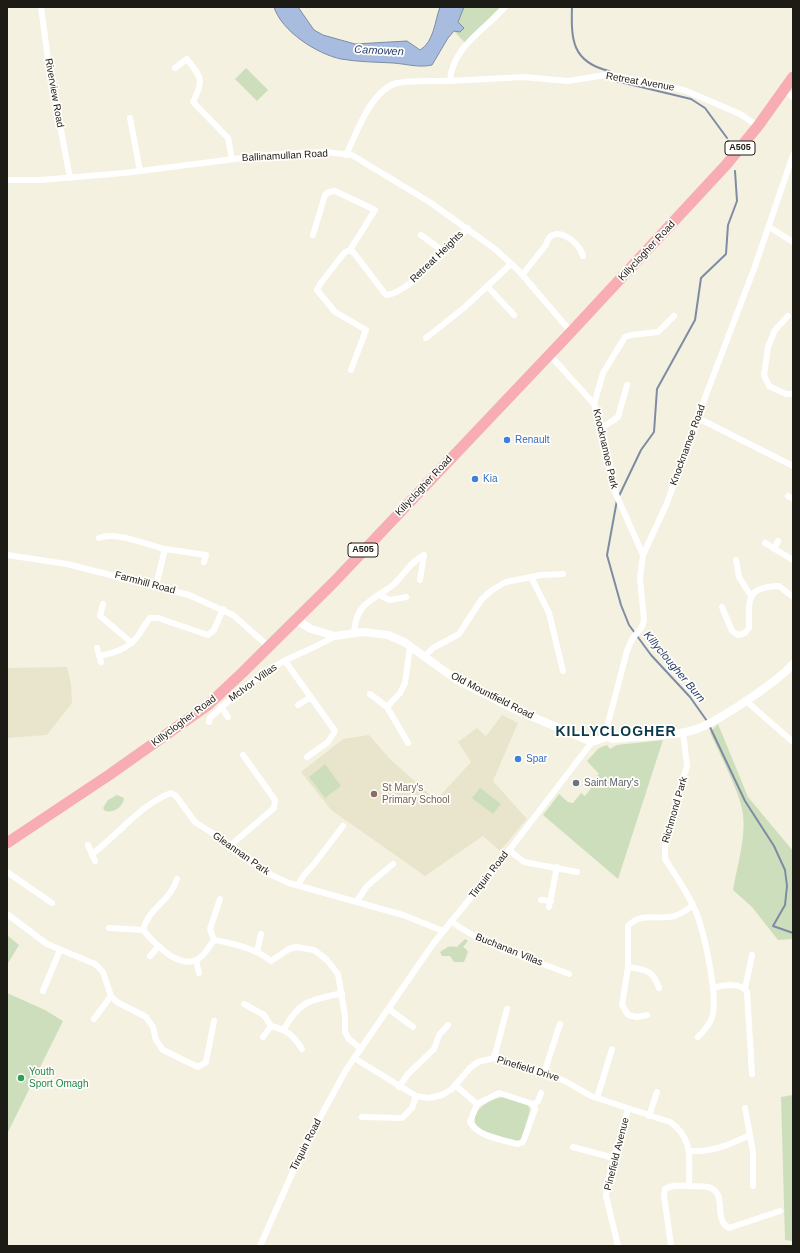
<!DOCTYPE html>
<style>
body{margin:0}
#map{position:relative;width:800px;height:1253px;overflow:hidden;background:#f4f1e0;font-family:Arial,sans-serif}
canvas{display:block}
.frame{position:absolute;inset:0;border:8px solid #1c1b15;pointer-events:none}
</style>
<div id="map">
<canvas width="800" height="1253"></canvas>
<div class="frame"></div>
</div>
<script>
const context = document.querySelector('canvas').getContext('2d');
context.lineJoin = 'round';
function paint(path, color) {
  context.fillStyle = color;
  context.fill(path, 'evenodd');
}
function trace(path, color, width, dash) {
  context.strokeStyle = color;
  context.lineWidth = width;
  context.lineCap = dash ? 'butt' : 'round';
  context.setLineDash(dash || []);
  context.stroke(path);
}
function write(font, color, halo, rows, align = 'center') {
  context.font = font + ' Arial,sans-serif';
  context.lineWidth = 3.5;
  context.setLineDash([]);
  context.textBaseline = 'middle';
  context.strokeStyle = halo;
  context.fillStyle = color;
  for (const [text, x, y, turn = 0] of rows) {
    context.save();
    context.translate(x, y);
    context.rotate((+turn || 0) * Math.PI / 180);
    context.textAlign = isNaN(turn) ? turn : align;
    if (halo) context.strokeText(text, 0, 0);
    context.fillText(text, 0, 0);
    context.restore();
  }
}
paint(new Path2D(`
 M67 667 71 684 72 703 47 735 7 738V668Z
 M502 715 518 723 493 781 527 819 500 851 483 836 425 876 331 810 301 772 343 739 369 735 390 759 436 800 471 762 458 742 477 728 486 736Z`), '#e9e5cc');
paint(new Path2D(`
 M464 7H500L465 43 454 31 460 32 458 22Z
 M246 68 268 90 257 101 235 79Z
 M718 724 748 797 793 851V953L792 939 778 940 752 907 733 890C737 866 746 838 743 814 740 792 719 753 710 732Z
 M663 740 618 879 543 815 559 794 568 802 573 803 581 793 585 796 592 787 590 782 599 774 587 761 599 748 607 745 610 749 617 745Z
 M325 764 341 786 325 798 309 777Z
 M480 788 501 804 493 814 472 798Z
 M117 795 124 798C123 807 114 813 105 811L103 808 108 800Z
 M7 935 19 945 7 965Z
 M465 939 468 941 463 947 466 949 468 952 464 962H454L450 956H442L440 952C450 946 447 946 457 947Z
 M7 993 45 1010 63 1021 7 1134Z
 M793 1095V1241L785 1240 781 1097Z
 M504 1097 528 1105 530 1110 522 1138 518 1142 481 1130C463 1116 488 1098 504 1097Z`), '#cddebc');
const water = new Path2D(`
 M274 7H298L314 30 323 35 355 44 407 41 420 50C434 42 435 20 440 7H464L458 22 464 28 460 32 454 31 448 38 432 65C419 68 407 64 393 63 376 62 358 62 341 59 317 54 281 31 274 7Z`);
paint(water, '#a8bce0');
trace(water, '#7e8ca3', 1);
trace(new Path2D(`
 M572 7C571 40 572 62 609 71L612 74
 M614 78 616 81 691 99 705 108 727 138
 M619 496 641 450 654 432 657 389 695 320 701 278 726 254 728 225 737 201 735 171
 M617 500 607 555 621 605 629 625 651 655 690 697 707 721
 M709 725 745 801 774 846 785 870 787 886 785 905 773 926 793 933`), '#7e8ca3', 2);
trace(new Path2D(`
 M41 7 49 67 70 178
 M505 7C485 30 452 47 450 81L523 77 568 81 605 75 617 76 684 90 740 114 758 126
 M175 68 187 59C202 78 204 80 193 102L228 138 232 159
 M784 90 793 97
 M130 118 140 171
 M346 155C357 132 371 90 397 83 410 80 436 81 450 81
 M7 180H40L124 173 266 155 324 152 352 155 431 203 495 249 519 271 571 332
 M769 227 793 242
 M313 235 325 195 329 192 335 191 375 210 350 250
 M421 235 444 252
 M522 275 546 245C551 222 579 240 583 256
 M487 286 514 315
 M788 316 775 330 768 347 764 375 769 386 786 394H793
 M426 338 465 307 511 264
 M549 354 594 404 602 428 615 492 643 555
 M351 370 366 330 335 312 317 290 320 284 345 252 350 250 354 253 386 295C407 295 452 244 468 228
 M594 404 603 373 625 337 631 335 658 332 674 316
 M698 418 793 466
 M602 428 618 417 627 385
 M788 496 793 499
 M99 538C115 531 148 545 165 549L156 586
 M765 543 793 560
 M165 549 206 555 204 562
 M774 549 778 541
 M7 555 67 564 189 595 233 615 268 646
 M736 560 739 577 751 596
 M531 577 541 575 563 574
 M379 595 390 600 406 597
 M103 604 100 616 132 643
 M722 607 732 631 738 635 745 633 749 628C749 600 745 587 779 586L793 597
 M354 633C355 624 356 615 363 607 371 598 384 592 393 585 405 574 409 563 424 555L420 580
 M97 648 101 662
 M99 656C114 653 128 649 138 636 142 630 145 624 150 618H158L208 635 214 630 223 609
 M424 657 433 648 459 634 481 600 492 590 506 582 531 577 549 613 563 671
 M285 661 335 731 328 742 307 757
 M370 694 387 707 408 743
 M745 700 793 742
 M298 705 311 697
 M221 707 228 717
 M387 707 400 693 405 683 410 647
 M209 722 210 718C233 696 258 675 286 660 302 652 319 646 335 636
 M683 732 687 766 665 839V859C676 876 688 893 696 912 704 932 720 1001 711 1020 708 1026 703 1032 698 1037
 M607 737 606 731 627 651 632 639 642 627 644 620 640 578 643 555 667 503 706 395 754 269 793 155
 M88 845 95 861
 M231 845 274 808 275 800 243 755
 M509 850 524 862 577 872
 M92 854C118 835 141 804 171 793L176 796 195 822 231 845 269 874 289 883 403 915 443 931
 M7 872 52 903
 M298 885 304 875 314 864 343 826
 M220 899 210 929 214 940C233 943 256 949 271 961L289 949 296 947 314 950 327 960 338 974 345 1016V1032L349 1039 361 1049
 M541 900 551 901
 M357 901 367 886 393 864
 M549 907 557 867
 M7 914 47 944 95 964 103 972 111 996 117 1002 146 1017 153 1027 156 1040 163 1050 198 1067 206 1062 214 1021
 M451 921C483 946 532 959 569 974
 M109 928 143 930C154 943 179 970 198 959 205 955 209 947 214 940
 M143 930C149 907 170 902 177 879
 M257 952 261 934
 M150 956 159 946
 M196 960 199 973
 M628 967C646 970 653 970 659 988
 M713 988C723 985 741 982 747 992L752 1074
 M745 989 752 955
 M43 991 60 950
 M244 1004 264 1015 271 1026C287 1030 293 1035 302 1049
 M389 1009 413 1027
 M647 1015 637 1017 628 1015 622 1005 628 967V926C640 913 653 919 670 917 678 916 687 910 693 905
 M94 1019 111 996
 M284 1029C301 999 310 1001 342 993
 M263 1037 271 1026
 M354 1058 416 1096 429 1098 442 1095 452 1089 470 1068 478 1062 494 1058 504 1060 565 1081 591 1096 670 1122C694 1138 689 1161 689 1186
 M494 1058 507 1009
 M544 1073 560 1024
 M455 1085 477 1104 470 1122C478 1137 503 1140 518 1144L523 1142 535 1109 533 1104 499 1093 477 1104
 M399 1087 408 1074 434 1049 439 1035 448 1025
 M597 1098 612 1049
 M534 1105 538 1101 541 1093
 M745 1108 753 1152V1186
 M649 1116 657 1092
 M362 1117 402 1118 412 1108 416 1096
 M573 1147 614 1158
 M689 1151C714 1152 728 1145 750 1135
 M260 1246 303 1149 346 1070 433 944 507 853 592 742
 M618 1246 606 1196 607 1185 628 1109
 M671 1246 664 1195 665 1189C673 1184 681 1186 689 1186 696 1187 705 1185 711 1188 727 1195 713 1220 729 1228L780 1211`), '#fff', 6);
trace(new Path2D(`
 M295 619 311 629 335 636 363 632 388 635 404 642 457 680 514 709 592 742 607 737 613 739C638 736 665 737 690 731 713 726 777 682 793 664`), '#fff', 8);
trace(new Path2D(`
 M7 843 109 775 208 705 242 673 333 583 571 332 726 165 758 126 793 77`), '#f8acb4', 11);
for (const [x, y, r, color] of [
 [507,440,4,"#3f7fe0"],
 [475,479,4,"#3f7fe0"],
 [518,759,4,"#3f7fe0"],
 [576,783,4,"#6b7280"],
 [374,794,4,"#8d6e63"],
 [21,1078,4,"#2e9e5b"]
]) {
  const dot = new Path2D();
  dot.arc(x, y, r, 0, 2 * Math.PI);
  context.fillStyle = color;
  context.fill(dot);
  trace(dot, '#fffefb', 1.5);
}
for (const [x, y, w] of [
 [740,148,30],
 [363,550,30]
]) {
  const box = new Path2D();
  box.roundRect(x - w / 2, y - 7, w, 14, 3);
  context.fillStyle = '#fffefb';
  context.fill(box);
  trace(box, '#1c1b15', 1);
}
write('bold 9px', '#1c1b15', null, [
 ["A505",740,148],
 ["A505",363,550]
]);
write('10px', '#1c1b15', '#fffefb', [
 ["Retreat Avenue",640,82,10],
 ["Riverview Road",54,93,80],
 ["Ballinamullan Road",285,156,-3],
 ["Killyclogher Road",647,251,-47],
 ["Retreat Heights",437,257,-44],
 ["Knocknamoe Road",688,445,-70],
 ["Knocknamoe Park",605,449,77],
 ["Killyclogher Road",424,486,-47],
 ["Farmhill Road",145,583,15],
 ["McIvor Villas",253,683,-36],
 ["Old Mountfield Road",492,696,27],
 ["Killyclogher Road",184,721,-37],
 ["Richmond Park",675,810,-74],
 ["Gleannan Park",241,854,35],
 ["Tirquin Road",489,875,-52],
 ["Buchanan Villas",509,950,22],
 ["Pinefield Drive",528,1069,17],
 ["Tirquin Road",306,1145,-63],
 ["Pinefield Avenue",617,1154,-76]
]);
write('10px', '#366cbe', '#fffefb', [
 ["Renault",515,440],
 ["Kia",483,479],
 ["Spar",526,759]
], 'left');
write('10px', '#5b616d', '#fffefb', [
 ["Saint Mary's",584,783]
], 'left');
write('10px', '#785e54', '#fffefb', [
 ["St Mary's",382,788],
 ["Primary School",382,800]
], 'left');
write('10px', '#27864d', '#fffefb', [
 ["Youth",29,1072],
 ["Sport Omagh",29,1084]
], 'left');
write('italic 11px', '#253c6b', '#fffefb', [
 ["Camowen",379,51,3],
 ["Killyclougher Burn",674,667,50]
]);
context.letterSpacing = '1px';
write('bold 14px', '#0a384d', '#fffefb', [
 ["KILLYCLOGHER",616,732]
]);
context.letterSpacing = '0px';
</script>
